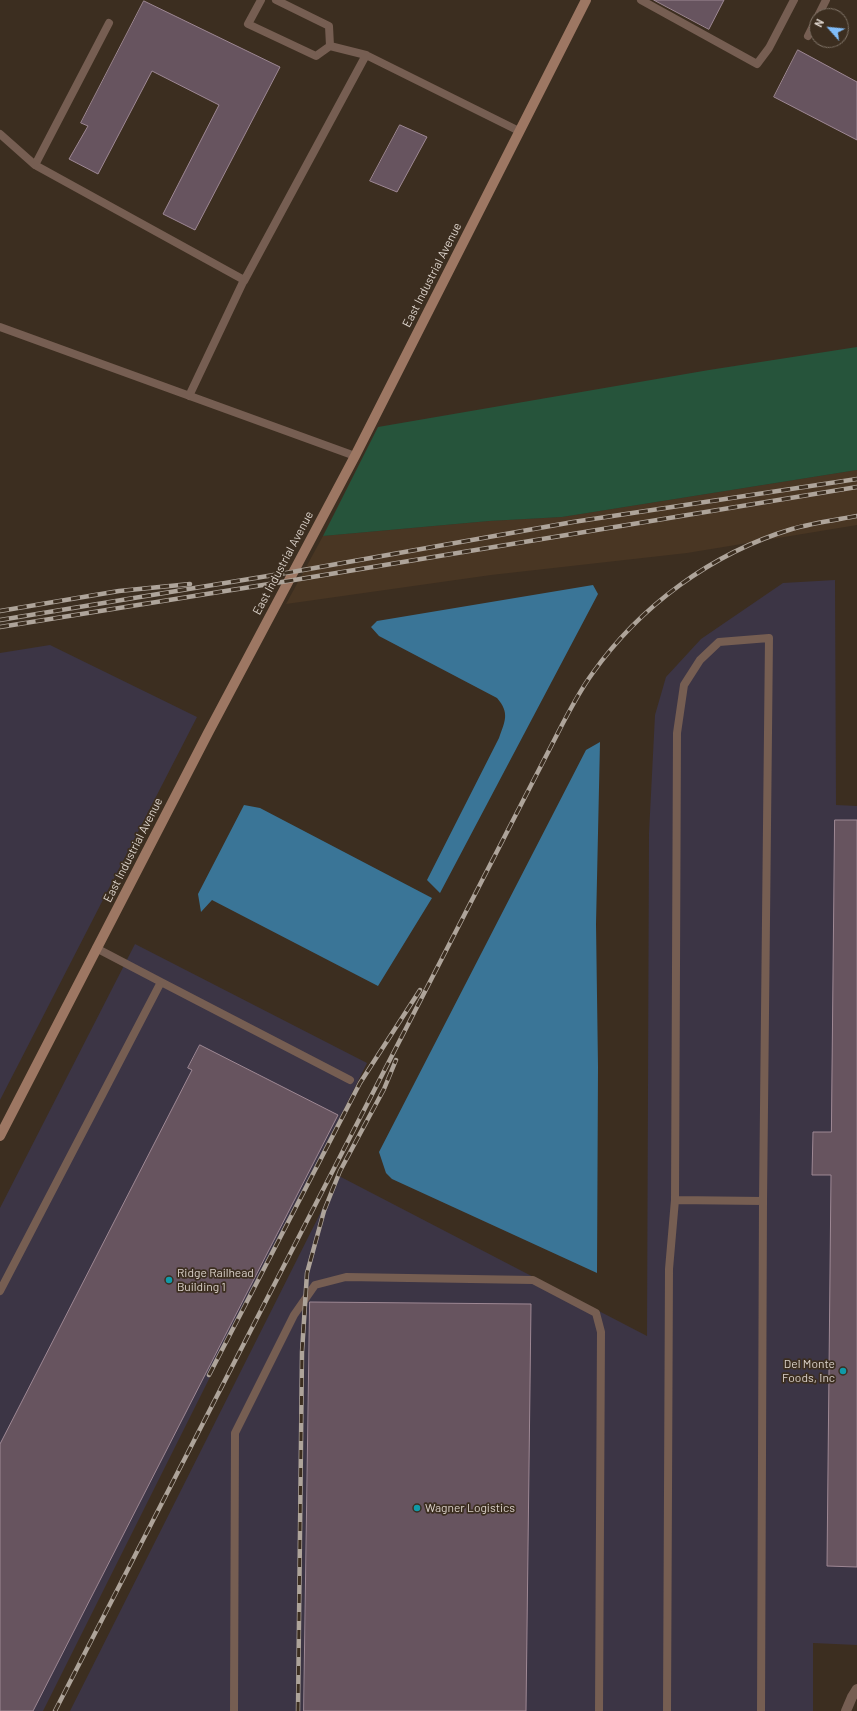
<!DOCTYPE html>
<style>
body{margin:0}
#map{position:relative;width:857px;height:1711px;overflow:hidden;background:#3c2e20;font-family:Barlow,sans-serif}
canvas{display:block}
.north{position:absolute;left:809px;top:8px;width:40px;height:40px;box-sizing:border-box;background:#3c2e20;border:1px solid #7c7064;border-radius:50%;rotate:297deg;font-size:11px;font-weight:700;line-height:16px;text-align:center;color:#dbd2ca}
.north::after{content:'';display:block;margin:auto;width:14px;height:18px;background:#80bdfa;clip-path:polygon(50% 0,100% 100%,50% 72%,0 100%)}
</style>
<div id="map">
<canvas width="857" height="1711"></canvas>
<div class="north">N</div>
</div>
<script>
const context = document.querySelector('canvas').getContext('2d');
context.lineJoin = 'round';
function paint(path, color) {
  context.fillStyle = color;
  context.fill(path, 'evenodd');
}
function trace(path, color, width, dash) {
  context.strokeStyle = color;
  context.lineWidth = width;
  context.lineCap = dash ? 'butt' : 'round';
  context.setLineDash(dash || []);
  context.stroke(path);
}
function write(font, color, halo, rows, align = 'center') {
  context.font = font + ' Barlow,sans-serif';
  context.lineWidth = 3.5;
  context.setLineDash([]);
  context.textBaseline = 'middle';
  context.strokeStyle = halo;
  context.fillStyle = color;
  for (const [text, x, y, turn = 0] of rows) {
    context.save();
    context.translate(x, y);
    context.rotate((+turn || 0) * Math.PI / 180);
    context.textAlign = isNaN(turn) ? turn : align;
    if (halo) context.strokeText(text, 0, 0);
    context.fillText(text, 0, 0);
    context.restore();
  }
}
paint(new Path2D(`
 M857 470V525L687 553 491 575 286 604 323 536 489 521 562 517Z`), '#493623');
paint(new Path2D(`
 M835 580 836 805 857 806V1645L813 1643V1711H70L339 1176 647 1336 649 833 655 715 666 677 701 639 783 583Z
 M50 645 197 717 0 1100V653Z
 M135 944 367 1063 43 1711H0V1208Z`), '#3c3545');
paint(new Path2D(`
 M857 347V470L562 517 489 521 323 536 378 427 709 370Z`), '#26543b');
paint(new Path2D(`
 M593 585 598 594 440 893 427 880 499 738C505 721 510 713 497 698L379 636 371 627 377 621Z
 M600 742 596 924 598 1067 597 1273 392 1179 386 1173 379 1152 586 750Z
 M244 805 260 808 432 898 378 986 212 900 201 912 198 894Z`), '#3a7597');
const building = new Path2D(`
 M654 0H724L709 29Z
 M144 1 280 67 195 230 163 214 219 105 152 71 98 174 69 159 88 126 81 123Z
 M798 50 857 82V140L774 97Z
 M400 125 427 137 397 192 370 181Z
 M835 820H857V1567L827 1566 831 1175H812L813 1132H831Z
 M200 1045 338 1115 33 1711H0V1444L192 1070 188 1068Z
 M310 1302 531 1304 526 1711H304Z`);
paint(building, '#67545f');
trace(building, '#9e8894', 1);
trace(new Path2D(`
 M261 0 248 24 316 56 330 46 366 55
 M276 0 329 26 330 46
 M641 0 757 64 769 48 794 0
 M818 16 826 0
 M109 23 35 165 244 280 189 396
 M808 36 817 18
 M0 134 35 165
 M244 281 366 55 519 131
 M0 327 355 456
 M161 982 350 1080
 M675 1200 763 1201
 M0 1291 161 982 96 948
 M234 1711 235 1433 294 1315 315 1285 346 1277 533 1280 596 1313 601 1332 599 1711
 M667 1711 669 1269 675 1200 677 733 684 685 700 660 719 642 769 638 763 1201 761 1711`), '#765e52', 8);
trace(new Path2D(`
 M846 1711 852 1697 857 1689`), '#765e52', 10);
trace(new Path2D(`
 M0 1136 208 733 355 456 586 0`), '#9d7763', 10);
const rail = new Path2D(`
 M0 611 119 591 190 584
 M0 620 292 572 573 522 857 479
 M0 627 288 581 857 487
 M209 1375 360 1083 420 990
 M55 1711 563 723C572 706 581 689 592 674 640 606 712 553 792 529 813 523 835 520 857 516
 M298 1711 302 1352 307 1273 324 1211 340 1171 384 1089 396 1060`);
trace(rail, '#aea49a', 4.5);
trace(rail, '#3c2e20', 3, [9]);
for (const [x, y, r, color] of [
 [169,1280,4,"#0f9aa8"],
 [843,1371,4,"#0f9aa8"],
 [417,1508,4,"#0f9aa8"]
]) {
  const dot = new Path2D();
  dot.arc(x, y, r, 0, 2 * Math.PI);
  context.fillStyle = color;
  context.fill(dot);
  trace(dot, '#3c2e20', 1.5);
}
write('12px', '#dbd2ca', '#3c2e20', [
 ["East Industrial Avenue",432,275,-63],
 ["East Industrial Avenue",283,563,-62],
 ["East Industrial Avenue",133,850,-63]
]);
write('12px', '#dbd2ca', '#3c2e20', [
 ["Ridge Railhead",177,1273],
 ["Building 1",177,1287],
 ["Del Monte",835,1364,"right"],
 ["Foods, Inc",835,1378,"right"],
 ["Wagner Logistics",425,1508]
], 'left');
</script>
